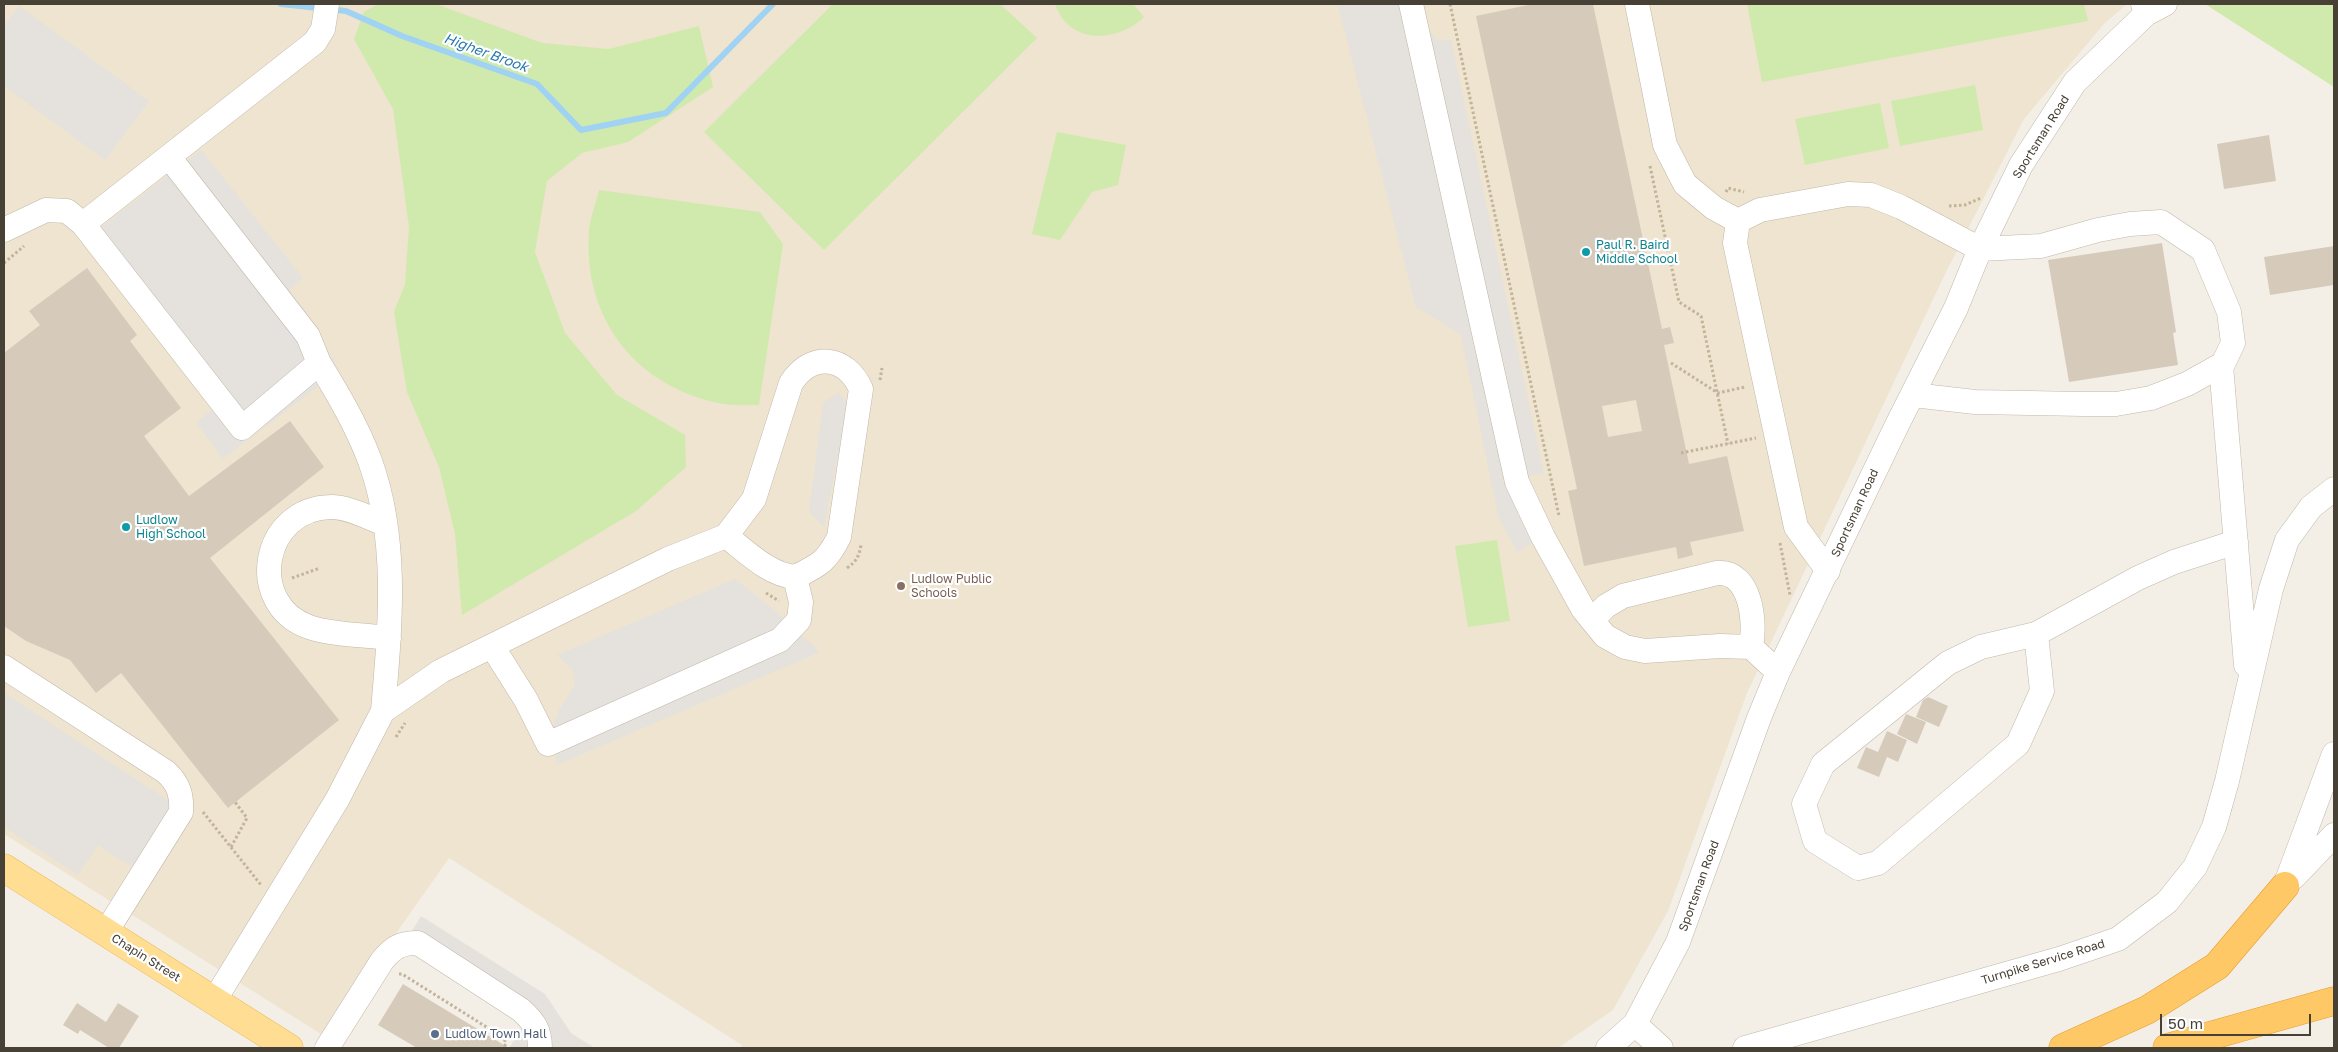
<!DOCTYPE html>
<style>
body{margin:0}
#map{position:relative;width:2338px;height:1052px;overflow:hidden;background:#f4efe6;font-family:"Golos Text",sans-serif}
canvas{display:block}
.frame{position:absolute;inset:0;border:5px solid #474035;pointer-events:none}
.scale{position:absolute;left:2160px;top:1014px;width:151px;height:22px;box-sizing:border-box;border:2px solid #474035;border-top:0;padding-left:6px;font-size:15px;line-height:18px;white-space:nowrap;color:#474035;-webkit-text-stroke:4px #fff;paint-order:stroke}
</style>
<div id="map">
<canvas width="2338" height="1052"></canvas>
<div class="frame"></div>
<div class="scale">50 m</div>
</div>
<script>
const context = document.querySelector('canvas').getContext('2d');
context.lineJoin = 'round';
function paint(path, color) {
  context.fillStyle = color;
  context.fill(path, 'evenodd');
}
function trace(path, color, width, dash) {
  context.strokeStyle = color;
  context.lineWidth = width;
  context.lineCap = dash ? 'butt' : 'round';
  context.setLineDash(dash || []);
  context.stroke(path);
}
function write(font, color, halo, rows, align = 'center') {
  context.font = font + ' "Golos Text",sans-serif';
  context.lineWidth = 4.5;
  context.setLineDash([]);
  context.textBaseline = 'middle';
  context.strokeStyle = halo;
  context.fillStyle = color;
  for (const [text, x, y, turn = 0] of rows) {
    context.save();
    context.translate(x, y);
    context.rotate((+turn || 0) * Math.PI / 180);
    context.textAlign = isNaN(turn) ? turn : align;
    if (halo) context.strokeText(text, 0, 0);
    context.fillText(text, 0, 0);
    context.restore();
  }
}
paint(new Path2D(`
 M4 4H2127L2104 24 2024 119 1946 272 1747 693 1668 911 1613 1010 1558 1048H741L742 1045 449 858 324 1036 4 834Z`), '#eee4cf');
paint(new Path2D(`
 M378 4H436L542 43 609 49 699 26 713 87 628 142 582 153 547 181 535 252 565 333 617 395 685 435 686 467 636 511 462 615 455 534 439 467 407 392 394 312 405 284 409 227 393 109 354 39 364 12Z
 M833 4H1000L1037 38 824 250 704 132Z
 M1055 4H1133L1144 17C1117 43 1069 45 1055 4Z
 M1747 4H2084L2088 21 1762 82Z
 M2205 4H2334V87Z
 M1975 85 1983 130 1900 146 1891 101Z
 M1880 103 1889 148 1805 165 1795 119Z
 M1057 132 1126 145 1118 185 1092 192 1060 240 1032 234Z
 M599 190 760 212 783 244 759 405C746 405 731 406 718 403 633 384 583 317 589 231 590 218 596 203 599 190Z
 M1497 540 1510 621 1468 627 1455 546Z`), '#d0eaad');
paint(new Path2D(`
 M1346 4H1411L1436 39 1451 40 1544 474 1529 476 1517 482 1543 537 1517 552 1498 516 1461 335 1416 307 1338 6Z
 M19 6 149 101 105 160 4 86V26Z
 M201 150 303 278 289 290 305 310 339 370 223 459 196 423 218 405 87 238Z
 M839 392 848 405 824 527 809 512 823 403Z
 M735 579 774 610 820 652 557 765 552 729 559 710 575 685 572 669 557 655Z
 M4 693 177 806 135 869 98 845 78 875 4 827Z
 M421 916 545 994 571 1033 595 1048H509L533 1011 410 934Z`), '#e5e2de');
trace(new Path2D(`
 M281 4 346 11 402 36 537 84 581 130 666 113 773 4`), '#a0d3f3', 6);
paint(new Path2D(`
 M1533 4H1593L1662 329 1670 327 1674 343 1664 345 1689 464 1727 456 1744 531 1690 542 1693 555 1678 559 1676 547 1584 566 1568 491 1577 489 1476 16ZM1636 400 1642 431 1608 437 1602 406Z
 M2269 135 2276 181 2224 189 2217 144Z
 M2162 243 2176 332 2173 333 2178 365 2069 382 2048 260Z
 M2334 246V285L2270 295 2264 257Z
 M87 268 137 335 130 341 181 408 144 436 189 496 290 421 324 467 210 558 339 720 228 808 121 673 96 693 70 660 26 641 4 626V353L40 325 29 311Z
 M1928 697 1948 706 1939 727 1916 717 1923 700Z
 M1906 714 1926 722 1917 744 1897 734Z
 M1887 731 1907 740 1898 762 1887 757 1879 777 1857 768 1866 747 1878 752Z
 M403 984 509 1048H417L378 1025Z
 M77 1003 106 1022 118 1003 139 1016 119 1048H109L80 1030 78 1034 63 1025Z`), '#d6cbbb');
const minor = new Path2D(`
 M1411 4 1517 482 1543 537 1583 609 1605 636 1625 647 1645 651 1720 646 1751 647 1778 672
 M1637 4 1665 145 1685 184 1714 208 1738 221
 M2146 14 2165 4
 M169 157 308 336 319 363
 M83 224 315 42 323 29 327 4
 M4 230 46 210 67 211 83 224 242 428 319 363C338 394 357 426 370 461 399 541 390 628 383 711
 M2221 365 2246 665
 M385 524C369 518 349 507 331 507 262 508 245 604 309 627 332 635 365 635 389 638
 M1828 571 1796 527 1735 243 1738 221 1760 210 1848 194 1871 195 1901 207 1980 249 2041 246 2098 230 2130 224 2161 222 2203 250 2229 312 2233 343 2223 364 2187 384 2151 398 2116 404H2083L1975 402 1913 395
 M1592 620 1606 606 1623 596 1717 573C1751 570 1756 622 1751 647
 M2036 634 2042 691 2018 744 1878 863 1858 868 1815 841 1804 804 1823 764 1948 663 1981 647 2036 634 2138 578 2174 562 2236 542
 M492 646 526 700 548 744 780 640 799 620 801 602 795 577C769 575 746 551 726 536L754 499 791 383C812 351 846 356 861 389L839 537C827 561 820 565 795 577
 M4 667 166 772C179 784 182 795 181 812L106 932
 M2294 877 2334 835
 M2285 886 2334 754
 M214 1001 337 800 383 711 441 671 668 559 726 536
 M1635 1024 1661 1048
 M327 1048 382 961C393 947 401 943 418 943L521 1010C534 1022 540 1030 540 1048
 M1608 1048 1635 1024 1678 942 1759 718 1778 672 1897 425 1956 308 1980 249 2021 165 2075 82 2146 14 2143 4
 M1745 1048 2059 959 2118 939 2167 902 2195 867 2214 827 2227 781 2271 589 2287 540 2311 507 2334 489`);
const major = new Path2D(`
 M4 868 289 1048`);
const highway = new Path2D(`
 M2063 1048 2147 1010 2217 966 2285 886
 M2167 1048 2334 1001`);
trace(minor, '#c0b7a8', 25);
trace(major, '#e9bc5f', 29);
trace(highway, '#e49e30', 29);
trace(new Path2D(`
 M1450 4 1559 516
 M1650 166 1679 302 1701 316 1728 444
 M1726 192 1728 188 1744 192
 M1949 206 1965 205 1981 198
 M4 263 24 246
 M1671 363 1718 393 1745 387
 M880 380 882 368
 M1681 453 1756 438
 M1780 543 1790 595
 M847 568C857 561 859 556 861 545
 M292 578 320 568
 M766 593 779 601
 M396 737 405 723
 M203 812 261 885
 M231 847 247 818 235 802
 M399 974H402L504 1038 506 1044 503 1048`), '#c2b399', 3, [2.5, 2.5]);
trace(minor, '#fff', 24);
trace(major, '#ffde94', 28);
trace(highway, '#ffc866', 28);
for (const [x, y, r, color] of [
 [1586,252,5,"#0f9aa8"],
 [126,527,5,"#0f9aa8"],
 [901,586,5,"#8d6e63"],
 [435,1034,5,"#5c6f8a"]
]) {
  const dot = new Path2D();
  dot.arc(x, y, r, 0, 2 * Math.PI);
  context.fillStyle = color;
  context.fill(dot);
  trace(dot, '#fff', 2);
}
write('12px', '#474035', '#fff', [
 ["Sportsman Road",2041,137,-58],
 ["Sportsman Road",1855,513,-65],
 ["Sportsman Road",1699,886,-70],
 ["Chapin Street",146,958,32],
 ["Turnpike Service Road",2043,962,-17]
]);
write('12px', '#0d838f', '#fff', [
 ["Paul R. Baird",1596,245],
 ["Middle School",1596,259],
 ["Ludlow",136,520],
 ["High School",136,534]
], 'left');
write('12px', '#785e54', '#fff', [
 ["Ludlow Public",911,579],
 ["Schools",911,593]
], 'left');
write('12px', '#4e5e75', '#fff', [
 ["Ludlow Town Hall",445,1034]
], 'left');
write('italic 14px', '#297aaf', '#fff', [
 ["Higher Brook",486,53,20]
]);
</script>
